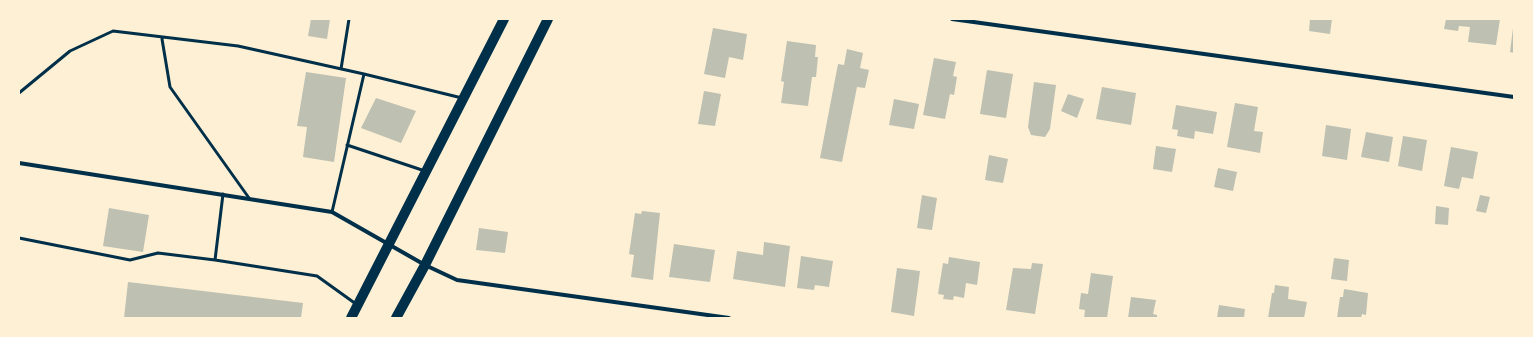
<!DOCTYPE html>
<style>
body{margin:0}
#map{position:relative;width:1533px;height:337px;overflow:hidden;background:#fdf0d5;font-family:Montserrat,sans-serif}
canvas{display:block}
.frame{position:absolute;inset:0;border:20px solid #fdf0d5;pointer-events:none}
</style>
<div id="map">
<canvas width="1533" height="337"></canvas>
<div class="frame"></div>
</div>
<script>
const context = document.querySelector('canvas').getContext('2d');
context.lineJoin = 'round';
function paint(path, color) {
  context.fillStyle = color;
  context.fill(path, 'evenodd');
}
function trace(path, color, width, dash) {
  context.strokeStyle = color;
  context.lineWidth = width;
  context.lineCap = dash ? 'butt' : 'round';
  context.setLineDash(dash || []);
  context.stroke(path);
}
paint(new Path2D(`
 M311 19H330L327 39 308 36Z
 M1310 19H1332L1330 34 1309 31Z
 M1446 19H1500L1496 45 1468 42 1470 27 1459 26 1458 31 1444 29Z
 M713 28 747 34 743 60 729 57 725 78 704 74Z
 M1513 28H1514V53L1510 52Z
 M787 41 816 45 815 57H818L816 77H812L808 106 781 103 784 82 781 81Z
 M847 49 863 53 860 68 869 70 865 88 857 87 842 162 820 158 838 64 844 65Z
 M934 58 956 62 953 76 957 77 954 95 950 94 945 119 923 115Z
 M987 70 1013 74 1006 118 980 114Z
 M306 72 346 78 334 162 303 157 307 127 297 126Z
 M1034 82 1056 85 1050 129 1045 137 1031 135 1028 127Z
 M1102 87 1136 93 1131 125 1096 119Z
 M704 91 721 94 715 126 698 124Z
 M1068 94 1084 99 1077 118 1061 111Z
 M376 98 416 111 401 143 361 128Z
 M894 99 919 104 914 129 889 125Z
 M1235 103 1258 107 1254 131 1263 132 1260 153 1227 147Z
 M1176 105 1217 112 1213 134 1195 131 1194 139 1177 136 1178 130 1172 129Z
 M1326 125 1351 129 1347 160 1322 156Z
 M1366 132 1393 137 1389 162 1361 157Z
 M1403 136 1427 140 1422 171 1398 166Z
 M1156 146 1176 149 1172 172 1153 169Z
 M1451 147 1478 152 1473 179 1462 177 1459 189 1444 186Z
 M989 155 1008 159 1003 183 985 180Z
 M1218 168 1237 172 1233 191 1214 187Z
 M922 195 937 198 932 230 917 228Z
 M1480 195 1490 197 1486 213 1476 211Z
 M1436 206 1449 208 1448 225 1435 224Z
 M109 208 149 215 143 252 103 246Z
 M642 211 660 213 653 280 631 277 634 255 629 254 635 213 641 214Z
 M479 228 508 232 505 253 476 250Z
 M764 242 790 246 785 287 733 279 737 251 763 255Z
 M674 244 715 250 710 282 669 277Z
 M801 256 833 261 829 287 815 285 814 290 797 288Z
 M949 257 980 262 977 285 966 283 964 298 954 296 953 300 943 299 944 295 938 294 943 263 948 264Z
 M1334 258 1349 260 1347 281 1331 279Z
 M1032 263 1043 264 1035 314 1006 310 1013 268 1031 269Z
 M897 268 920 271 914 316 891 312Z
 M1091 273 1113 276 1107 318H1084L1085 310 1079 309 1081 293 1088 294Z
 M128 282 303 303 301 318H124Z
 M1275 285 1289 287 1288 299 1307 302 1304 318H1268L1272 293H1274Z
 M1344 289 1368 293 1366 315 1362 314 1361 318H1337L1340 297H1343Z
 M1131 297 1156 300 1153 314 1157 315V318H1128Z
 M1219 305 1245 309 1244 318H1217Z`), '#bec0b2');
trace(new Path2D(`
 M162 39 170 87 249 198
 M341 69 349 19
 M19 93 70 51 113 31 238 46 364 74
 M347 145 425 171
 M332 212 364 74 462 98
 M19 238 130 260 158 253 215 260 317 276 356 304
 M215 260 223 194`), '#003049', 3);
trace(new Path2D(`
 M952 19 1514 97
 M19 163 332 212 425 265 457 280 729 318`), '#003049', 4);
trace(new Path2D(`
 M351 318 504 19
 M396 318 425 265 548 19`), '#003049', 10);
</script>
